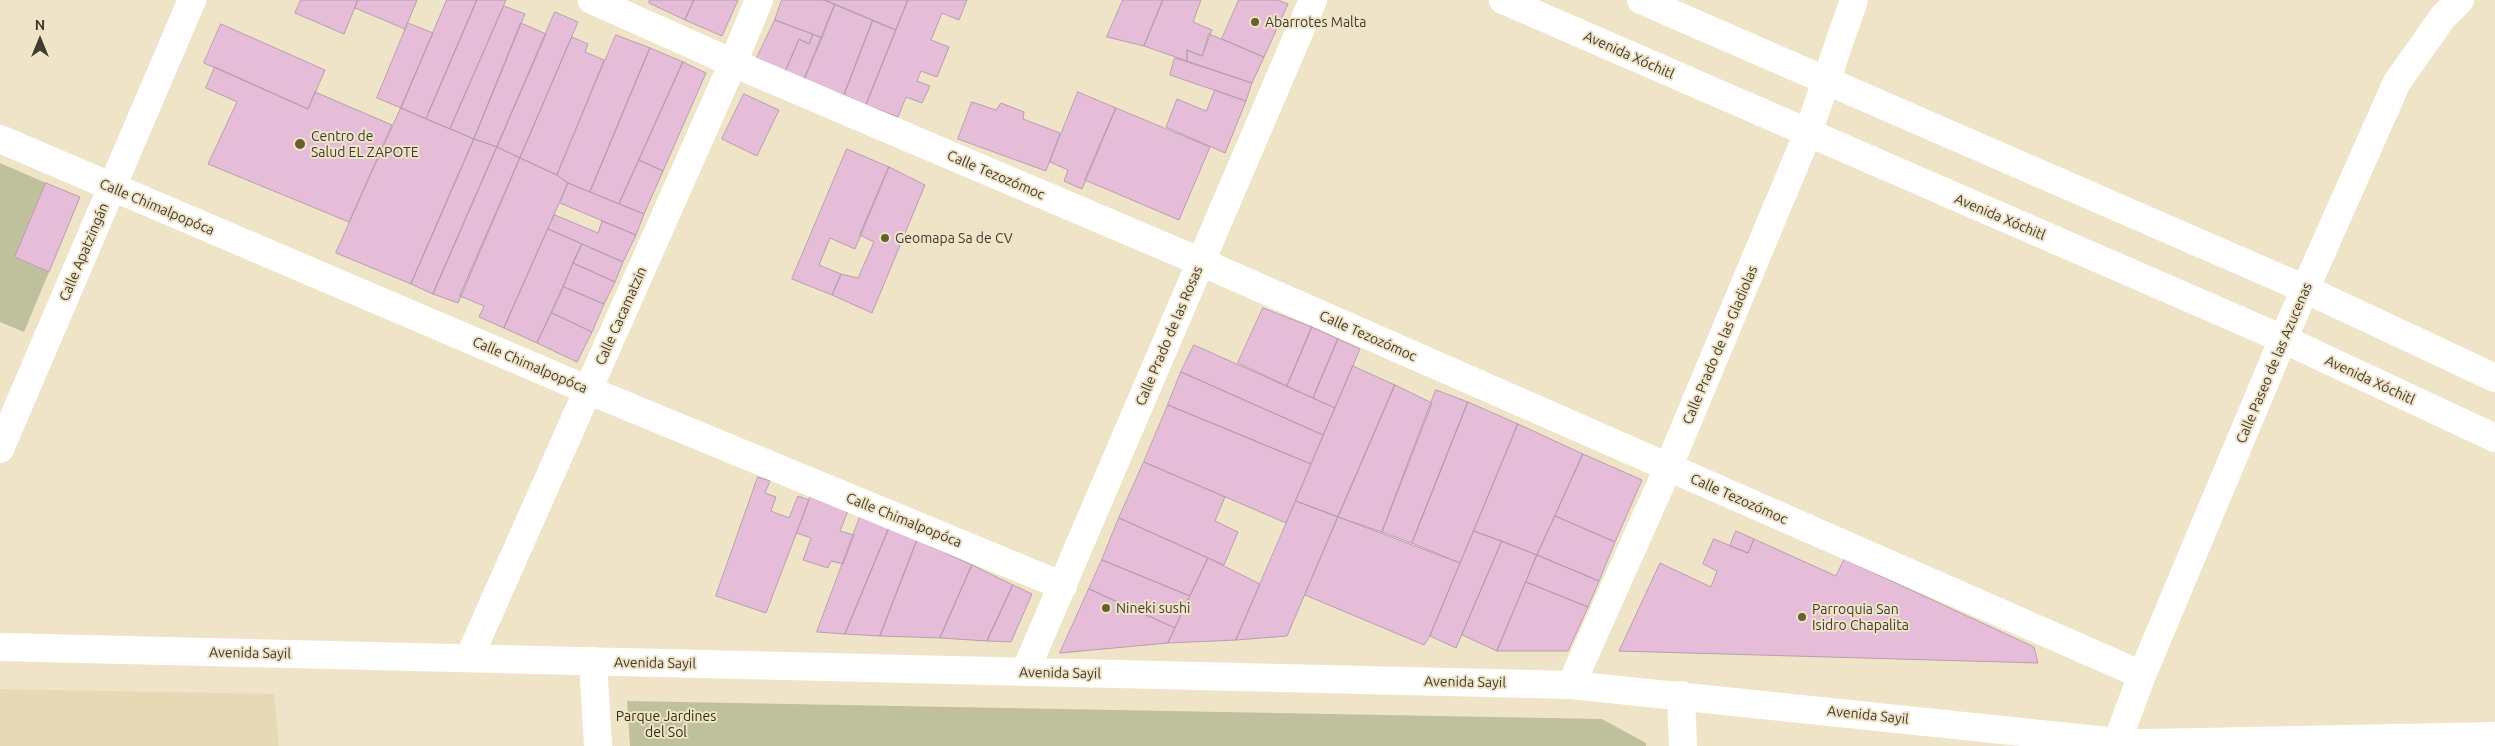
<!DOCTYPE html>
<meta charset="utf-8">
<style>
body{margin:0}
#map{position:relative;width:2495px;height:746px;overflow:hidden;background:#f0e4c8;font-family:Ubuntu,sans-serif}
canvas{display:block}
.north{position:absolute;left:15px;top:15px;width:50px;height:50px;-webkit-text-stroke:4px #f0e4c8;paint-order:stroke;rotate:0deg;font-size:14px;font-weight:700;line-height:20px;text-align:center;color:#403b30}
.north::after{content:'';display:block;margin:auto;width:18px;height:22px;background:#403b30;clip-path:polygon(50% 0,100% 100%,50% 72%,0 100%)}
</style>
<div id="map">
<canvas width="2495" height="746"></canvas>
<div class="north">N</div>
</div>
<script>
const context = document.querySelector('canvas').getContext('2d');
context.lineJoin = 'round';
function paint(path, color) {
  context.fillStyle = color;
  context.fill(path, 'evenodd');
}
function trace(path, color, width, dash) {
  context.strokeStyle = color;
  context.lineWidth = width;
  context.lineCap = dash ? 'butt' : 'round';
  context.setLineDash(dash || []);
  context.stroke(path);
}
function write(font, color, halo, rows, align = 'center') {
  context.font = font + ' Ubuntu,sans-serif';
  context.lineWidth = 4;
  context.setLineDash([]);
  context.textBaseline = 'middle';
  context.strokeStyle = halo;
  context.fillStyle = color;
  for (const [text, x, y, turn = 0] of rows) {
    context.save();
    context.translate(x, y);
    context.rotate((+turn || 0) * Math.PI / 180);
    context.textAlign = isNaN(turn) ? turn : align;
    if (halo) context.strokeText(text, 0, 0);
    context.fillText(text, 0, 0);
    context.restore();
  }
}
paint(new Path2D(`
 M0 689 274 694 279 746H0Z`), '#e8d9b6');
paint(new Path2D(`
 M0 163 46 183 15 257 49 272 24 332 0 322Z
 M627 701 1602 719 1646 743V746H630Z`), '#bfc19c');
const building = new Path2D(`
 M301 0H358L344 34 295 13Z
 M358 0H417L405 29 355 8Z
 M447 0H477L426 119 401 108Z
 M477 0H506L450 129 426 119Z
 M650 0H694L685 20 649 3Z
 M694 0H738L722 36 685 20Z
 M782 0H824L835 4 822 38 775 20Z
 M824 0H908L896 30Z
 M908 0H967L959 20 942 13 931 40 949 47 937 77 921 71 917 81 930 86 922 103 906 97 898 117 866 105Z
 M1123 0H1163L1144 46 1107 37Z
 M1163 0H1201L1193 22 1212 30 1202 56 1187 50V61L1144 46Z
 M1239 0H1278L1288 4 1264 57 1222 39Z
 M835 4 873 20 844 95 804 80Z
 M504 6 525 14 474 139 450 129Z
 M555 12 578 22 520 158 497 147Z
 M775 20 813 34 809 44 799 39 785 72 756 60Z
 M873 20 896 30 866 105 844 95Z
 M408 23 433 33 401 108 377 98Z
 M521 23 546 34 497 147 474 139Z
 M221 24 325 70 308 109 204 63Z
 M813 34 822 38 804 80 785 72 799 39 809 44Z
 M1209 34 1264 57 1252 83 1187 61V50L1202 56Z
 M616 35 650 48 590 192 568 183 557 175Z
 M572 37 588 44 585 52 604 60 557 175 520 158Z
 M650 48 683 62 619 204 590 192Z
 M1175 58 1252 83 1246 101 1170 75Z
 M683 62 706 73 663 171 639 160Z
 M215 67 308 109 315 92 392 125 349 222 208 164 237 102 206 88Z
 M1215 90 1246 101 1225 153 1166 127 1177 99 1206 111Z
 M1078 92 1116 108 1082 189 1064 181 1068 170 1050 162Z
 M744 94 779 110 757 156 722 139Z
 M972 102 996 110 1001 103 1024 112 1023 119 1060 133 1046 171 958 139Z
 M401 108 474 139 411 284 336 253Z
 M1116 108 1210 147 1179 220 1085 180Z
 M474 139 497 147 433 294 411 284Z
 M497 147 520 158 458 303 433 294Z
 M847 149 889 167 855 249 830 238 819 265 841 274 832 295 792 279Z
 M520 158 557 175 568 183 504 328 479 317 484 306 460 296Z
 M639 160 663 171 644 214 619 204Z
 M889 167 925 185 872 313 832 295 841 274 858 278 874 242 860 235Z
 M46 183 80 197 49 272 15 257Z
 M568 183 644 214 636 235 560 203Z
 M555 215 598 233 602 221 636 235 623 262 548 229Z
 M548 229 582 244 537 343 504 328Z
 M582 244 623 262 615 282 573 263Z
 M573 263 615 282 604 304 564 287Z
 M564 287 604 304 592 332 552 313Z
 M1263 308 1312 327 1287 386 1238 363Z
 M552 313 592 332 577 362 537 343Z
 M1312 327 1338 339 1313 398 1287 386Z
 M1338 339 1360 349 1335 408 1313 398Z
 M1194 345 1335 408 1323 435 1181 372Z
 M1353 366 1395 385 1338 517 1296 501Z
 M1181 372 1323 435 1311 464 1168 405Z
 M1395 385 1432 403 1382 532 1338 517Z
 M1436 390 1468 402 1412 543 1382 532Z
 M1468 402 1518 424 1460 563 1412 543Z
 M1168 405 1311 464 1286 523 1144 462Z
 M1518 424 1583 454 1537 555 1474 531Z
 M1583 454 1642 480 1615 542 1555 516Z
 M1144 462 1225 497 1215 521 1238 532 1224 565 1119 518Z
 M758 477 770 481 765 493 776 497 771 511 789 518 798 496 809 500 766 613 716 596Z
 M811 495 848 511 840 531 854 535 843 564 831 561 828 568 803 560 811 538 797 533Z
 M1296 501 1338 517 1287 636 1236 640Z
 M1555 516 1615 542 1599 581 1537 555Z
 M860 517 889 528 845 634 817 632Z
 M1338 517 1460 563 1430 636 1424 645 1305 595Z
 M1119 518 1208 558 1190 596 1102 560Z
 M889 528 917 540 880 636 845 634Z
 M1474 531 1502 541 1456 648 1430 636Z
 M1736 531 1754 539 1748 553 1730 546Z
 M1714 539 1748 553 1754 539 1836 576 1844 559 2034 647 2038 663 1619 651 1660 563 1711 587 1717 571 1703 564Z
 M917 540 972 565 940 638 880 636Z
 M1502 541 1537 555 1497 651 1462 635Z
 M1537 555 1599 581 1588 607 1526 582Z
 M1208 558 1260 584 1236 640 1168 643Z
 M1102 560 1190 596 1175 628 1089 589Z
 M972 565 1013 585 987 641 940 638Z
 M1526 582 1588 607 1568 651H1497Z
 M1013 585 1032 594 1011 642 987 641Z
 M1089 589 1175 628 1168 643 1060 653Z`);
paint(building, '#e5bdd9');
trace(building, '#b79db0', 1);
trace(new Path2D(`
 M592 0 733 63 1201 262 2142 675
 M1503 0 2283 339 2495 438
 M1641 0 2305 289 2495 378
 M0 139 588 390 1063 586
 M0 449 192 0
 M0 647 1571 685 2117 742
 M469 658 733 63 759 0
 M593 661 598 746
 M1025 672 1313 0
 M1571 685 1668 468 1808 133 1854 0
 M1681 695 1683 746
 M2117 742 2142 675 2283 339 2397 82 2443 17 2460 0
 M2101 744 2495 736`), '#fff', 28);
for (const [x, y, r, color] of [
 [1255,22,5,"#64612e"],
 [300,144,6,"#64612e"],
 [885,238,5,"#64612e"],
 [1106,608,5,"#64612e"],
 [1802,617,5,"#64612e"]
]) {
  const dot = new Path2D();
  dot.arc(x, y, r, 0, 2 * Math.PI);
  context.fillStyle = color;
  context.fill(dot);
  trace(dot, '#f0e4c8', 2);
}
write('14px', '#403b30', '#f0e4c8', [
 ["Abarrotes Malta",1265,22],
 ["Centro de",311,136],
 ["Salud EL ZAPOTE",311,152],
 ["Geomapa Sa de CV",895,238],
 ["Nineki sushi",1116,608],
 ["Parroquia San",1812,609],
 ["Isidro Chapalita",1812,625]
], 'left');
write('14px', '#403b30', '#f0e4c8', [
 ["Avenida Xóchitl",1629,55,24],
 ["Calle Tezozómoc",996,175,23],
 ["Calle Chimalpopóca",157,207,23],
 ["Avenida Xóchitl",2000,217,23],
 ["Calle Apatzingán",84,252,-67],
 ["Calle Cacamatzin",621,316,-66],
 ["Calle Prado de las Rosas",1169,336,-67],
 ["Calle Tezozómoc",1368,336,24],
 ["Calle Prado de las Gladiolas",1720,345,-67],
 ["Calle Paseo de las Azucenas",2274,363,-67],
 ["Calle Chimalpopóca",530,365,23],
 ["Avenida Xóchitl",2370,380,25],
 ["Calle Tezozómoc",1739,499,24],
 ["Calle Chimalpopóca",904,520,22],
 ["Avenida Sayil",250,653,1],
 ["Avenida Sayil",655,663,1],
 ["Avenida Sayil",1060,673,1],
 ["Avenida Sayil",1465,682,1],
 ["Avenida Sayil",1868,715,6]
]);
write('14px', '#30310d', '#f0e4c8', [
 ["Parque Jardines",666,716],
 ["del Sol",666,732]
]);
</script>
